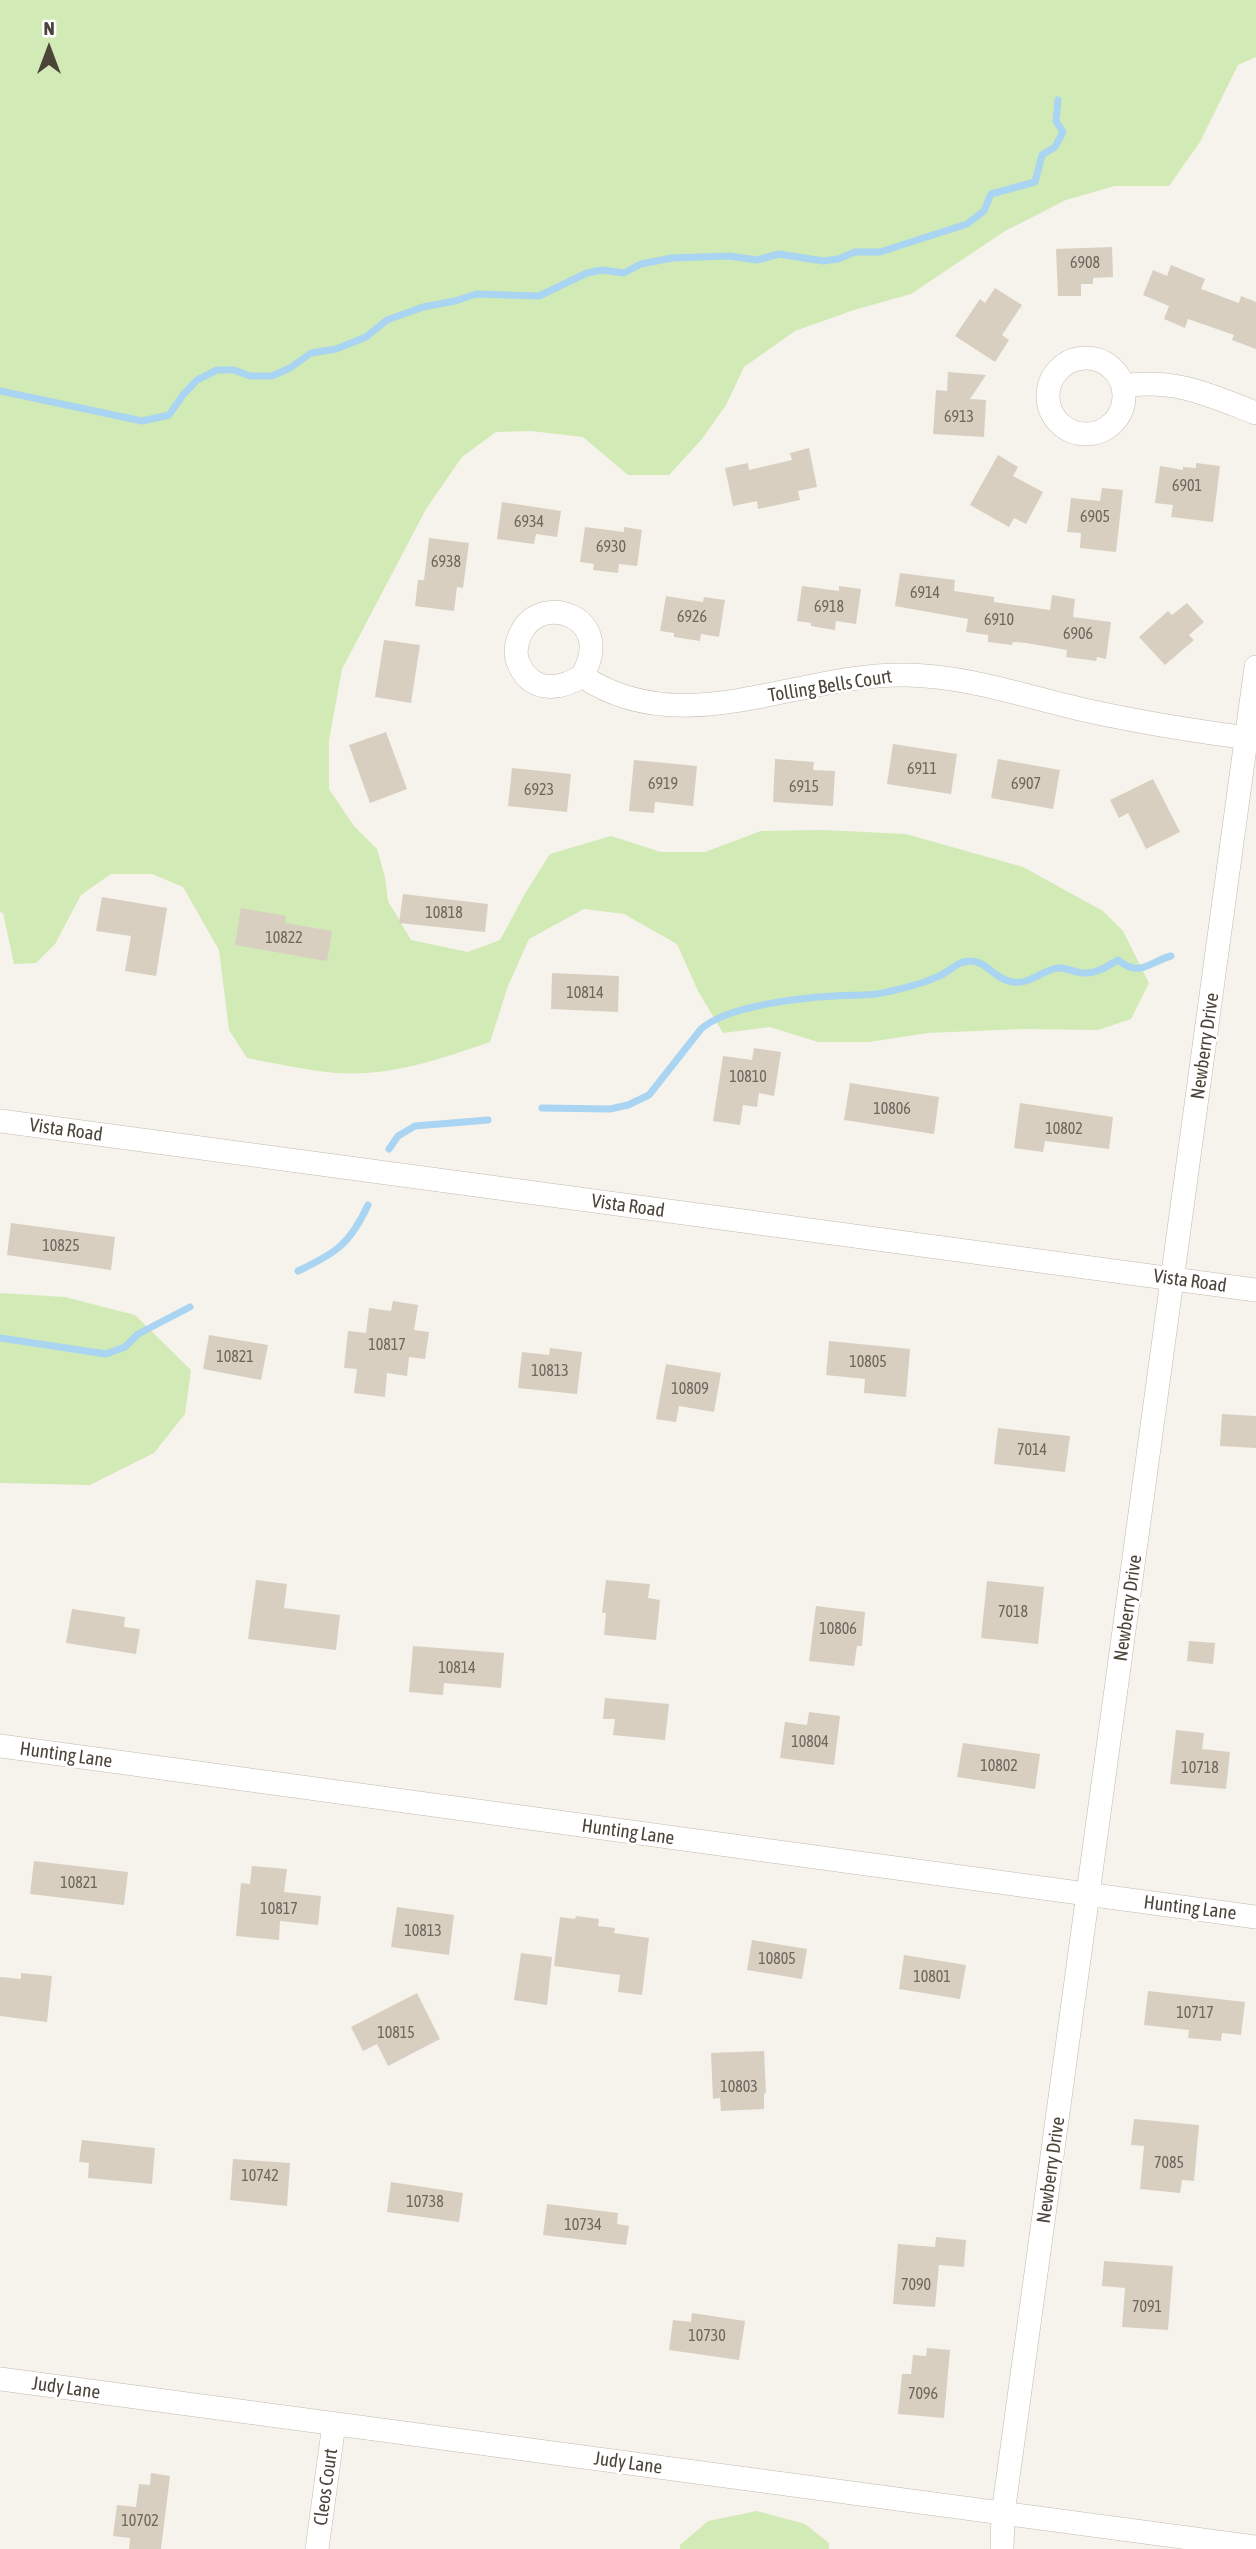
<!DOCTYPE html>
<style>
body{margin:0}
#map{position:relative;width:1256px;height:2549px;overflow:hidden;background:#f6f3ec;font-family:"Asap Condensed",sans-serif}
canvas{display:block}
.north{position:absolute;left:14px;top:14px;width:70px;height:70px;-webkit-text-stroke:5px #fff;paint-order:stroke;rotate:0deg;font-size:19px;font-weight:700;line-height:28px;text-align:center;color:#4b4439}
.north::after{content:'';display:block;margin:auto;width:24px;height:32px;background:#4b4439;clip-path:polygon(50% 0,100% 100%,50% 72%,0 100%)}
</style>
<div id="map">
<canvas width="1256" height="2549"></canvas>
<div class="north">N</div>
</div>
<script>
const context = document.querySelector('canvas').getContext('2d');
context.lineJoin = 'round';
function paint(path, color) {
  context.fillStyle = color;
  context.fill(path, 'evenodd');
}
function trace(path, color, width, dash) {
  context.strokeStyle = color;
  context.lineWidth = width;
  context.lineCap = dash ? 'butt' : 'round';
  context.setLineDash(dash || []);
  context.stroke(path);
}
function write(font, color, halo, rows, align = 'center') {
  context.font = font + ' "Asap Condensed",sans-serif';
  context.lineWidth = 5;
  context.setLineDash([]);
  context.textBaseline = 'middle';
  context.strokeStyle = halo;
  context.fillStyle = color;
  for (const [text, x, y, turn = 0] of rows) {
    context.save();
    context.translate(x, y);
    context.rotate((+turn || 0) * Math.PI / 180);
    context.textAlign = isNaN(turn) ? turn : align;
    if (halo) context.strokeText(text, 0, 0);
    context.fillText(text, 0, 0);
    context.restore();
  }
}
paint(new Path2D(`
 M0 0H1256V57L1238 65 1200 142 1169 186H1115L1066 200 1005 231 911 294 854 310 795 331 744 367 726 405 702 439 669 475H628L583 437 531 431 496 432 462 457 426 509 342 669 329 740V789L354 826 377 849 385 877 388 901 411 940 468 952 500 940 526 892 550 854 611 836 661 852H705L761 831 823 830 906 834 1023 867 1103 911 1123 931 1149 983 1131 1019 1098 1030 1023 1029 928 1033 869 1042H818L770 1027 723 1033 698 991 677 944 624 914 584 909 529 939 508 986 490 1042C438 1060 383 1079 327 1072 300 1069 274 1063 247 1058L229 1030 219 950 183 887 152 874H111L81 895 55 944 36 963 14 964 3 913 0 912Z
 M0 1293 65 1297 135 1315 191 1370 185 1414 154 1453 90 1485 0 1483Z
 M757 2511 805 2524 829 2543V2549H680V2545L708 2521Z`), '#d2eab5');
trace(new Path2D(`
 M0 391 142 421 169 415 183 395 197 380 217 370H234L250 376H272L290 368 311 353 336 349 366 337 387 320 423 307 455 301 476 294 539 296 587 273 602 270 624 273 641 264 672 258 729 256 757 260 779 254 823 261 838 259 855 252H880L967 224 984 211 991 194 1035 182 1042 155 1055 147 1063 132 1056 121 1058 100
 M542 1108 610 1109 628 1105 649 1095 701 1029C727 1006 798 998 834 996 852 994 869 997 887 992 905 988 927 983 943 974 954 968 958 961 971 961 986 961 997 981 1013 982 1029 984 1040 973 1053 969 1064 965 1073 973 1084 973 1097 974 1107 966 1118 960 1140 978 1149 962 1171 956
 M389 1149 398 1136 415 1126 488 1120
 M298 1271C336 1253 350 1244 368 1205
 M0 1338 106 1354 125 1347 138 1334 190 1307`), '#a9d4f2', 7);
paint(new Path2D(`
 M1112 247 1113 277 1093 278V284H1081V296H1058L1056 249Z
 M1171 265 1205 279 1201 289 1239 303 1241 296 1256 302V349L1232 340 1234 335 1188 319 1185 328 1164 319 1169 306 1143 295 1153 270 1167 276Z
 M995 288 1022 305 1002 335 1009 340 995 362 955 336 980 299 985 303Z
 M948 372 986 375 970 399 986 400 984 437 933 434 936 390 947 391Z
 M809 448 817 487 798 491 800 500 758 509 757 501 733 506 725 468 748 463 749 470 792 460 790 453Z
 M998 455 1018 467 1013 476 1043 492 1026 524 1014 518 1009 527 970 505Z
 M1196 463 1220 466 1213 522 1171 517 1173 505 1155 503 1160 466 1183 470V467L1196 468Z
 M1102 488 1123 490 1116 552 1080 548 1081 533 1067 532 1071 498 1100 501Z
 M502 502 561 511 557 537 536 534 534 544 497 539Z
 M585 527 624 532V527L642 530 637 566 619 564 618 573 593 570 594 564 580 562Z
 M429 538 469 543 463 588 457 587 454 611 415 606 418 580H424Z
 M900 573 955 580 954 591 994 597V602L1050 610 1052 595 1075 599 1073 617 1111 622 1106 659 1097 657 1096 661 1066 657 1067 650 1026 643 1013 642 1012 645 988 642V635L966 632 968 619 895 606Z
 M802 586 839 591V586L861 589 856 624 836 621 835 630 811 626V623L797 621Z
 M666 596 703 602 704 597 725 600 719 637 701 634 700 641 674 637V633L660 631Z
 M1187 603 1204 622 1189 635 1194 640 1165 665 1139 637 1168 611 1172 615Z
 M384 640 420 645 411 703 375 697Z
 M386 732 407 789 370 803 349 745Z
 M893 744 957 754 951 794 887 784Z
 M775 759 814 762 813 770 835 771 833 806 773 802Z
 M998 759 1060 770 1053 809 991 798Z
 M634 760 697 766 693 806 655 802 654 813 629 811Z
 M512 768 571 774 567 812 508 806Z
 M1153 779 1180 832 1146 849 1128 813 1119 818 1110 800Z
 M403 894 488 904 485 932 399 923Z
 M102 897 167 908 156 976 125 971 131 936 96 931Z
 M241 908 286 916 285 923 332 931 327 961 235 945Z
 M552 973 619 976 618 1012 551 1009Z
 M754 1048 781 1052 774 1096 759 1093 757 1107 743 1105 740 1125 713 1121 723 1056 752 1060Z
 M850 1083 939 1097 934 1134 844 1120Z
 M1020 1103 1113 1117 1109 1149 1045 1141 1043 1152 1014 1148Z
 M11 1223 115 1237 111 1270 7 1255Z
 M393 1301 418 1305 414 1330 429 1332 425 1359 409 1357 407 1376 387 1373 385 1397 354 1393 357 1369 344 1368 348 1331 366 1333 369 1308 391 1311Z
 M209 1335 268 1345 261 1380 203 1369Z
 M829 1341 910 1349 906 1397 864 1393 865 1379 826 1375Z
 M550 1348 582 1352 577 1394 518 1388 522 1352 549 1355Z
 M666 1364 721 1373 714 1412 679 1406 676 1422 656 1419Z
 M1222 1414 1256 1416V1448L1220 1446Z
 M998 1428 1070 1436 1065 1472 994 1464Z
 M256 1580 287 1584 284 1608 340 1615 336 1650 248 1639Z
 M606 1580 650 1584 648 1598 660 1600 656 1640 604 1635 606 1613H602Z
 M987 1581 1044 1587 1038 1644 981 1638Z
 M816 1606 865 1612 862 1646H857L854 1666 809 1661Z
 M72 1609 125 1617 124 1627 140 1629 136 1654 66 1643Z
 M1189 1641 1215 1643 1213 1664 1187 1661Z
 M413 1646 504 1653 501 1688 444 1683 443 1695 409 1692Z
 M605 1698 669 1704 665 1740 613 1735 615 1719H603Z
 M809 1712 840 1716 834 1765 780 1758 785 1722 807 1725Z
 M1176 1730 1204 1733 1202 1749 1230 1752 1226 1789 1170 1784Z
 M963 1743 1040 1754 1035 1789 957 1777Z
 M34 1861 128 1872 124 1905 30 1894Z
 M252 1866 287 1869 284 1892 321 1896 318 1925 280 1921 279 1940 236 1936 241 1883 250 1884Z
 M397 1907 454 1915 449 1955 391 1947Z
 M576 1916 599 1919 598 1926 615 1928 614 1933 649 1938 642 1995 618 1992 620 1975 554 1966 560 1917 575 1919Z
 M752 1940 807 1949 802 1979 747 1970Z
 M521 1953 552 1957 547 2005 514 2000Z
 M904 1955 966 1965 960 1999 899 1989Z
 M21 1973 52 1976 47 2022 0 2016V1977L21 1979Z
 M1148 1991 1245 2002 1241 2035 1222 2033 1221 2041 1188 2038 1189 2030 1144 2025Z
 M417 1993 440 2039 388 2066 377 2044 363 2051 351 2027Z
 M764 2051 766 2093 764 2094V2109L721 2111 720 2098 713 2099 711 2053Z
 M1134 2119 1199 2125 1194 2181 1182 2180 1180 2193 1140 2189 1144 2146 1131 2145Z
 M82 2140 155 2148 152 2184 88 2178 89 2163 79 2162Z
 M233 2159 290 2163 287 2206 230 2200Z
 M391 2182 463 2193 459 2222 387 2212Z
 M547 2204 618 2213 617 2224 629 2226 626 2245 543 2235Z
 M936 2237 966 2240 964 2267 939 2265 935 2307 893 2304 898 2244 935 2247Z
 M1104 2261 1173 2266 1168 2330 1122 2327 1125 2288 1102 2286Z
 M692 2313 745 2321 739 2360 669 2350 673 2320 691 2322Z
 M927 2348 950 2350 944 2418 898 2414 902 2374H911L913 2355 926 2356Z
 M151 2473 170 2476 161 2549H129L130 2538 113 2536 117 2505 136 2507 139 2484 150 2485Z`), '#d8cfc1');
const minor = new Path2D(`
 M1048 396a38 38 0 1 1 76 0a38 38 0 1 1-76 0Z
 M1123 386C1175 378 1209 395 1256 413
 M582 676C557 692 528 692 517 659 515 650 517 641 521 633 541 591 617 617 582 676 683 744 799 672 907 675 969 676 1029 698 1089 711 1144 723 1200 732 1256 739
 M0 1121 1256 1290
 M0 1746 1256 1917
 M0 2379 1256 2547
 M317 2549 334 2424
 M1002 2549 1003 2514 1256 667`);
trace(minor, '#c2bbae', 24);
trace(minor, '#fff', 23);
write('16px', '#6e675b', null, [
 ["6908",1085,263],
 ["6913",959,417],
 ["6901",1187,486],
 ["6905",1095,517],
 ["6934",529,522],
 ["6930",611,547],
 ["6938",446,562],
 ["6914",925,593],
 ["6918",829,607],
 ["6926",692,617],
 ["6910",999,620],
 ["6906",1078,634],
 ["6911",922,769],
 ["6919",663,784],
 ["6907",1026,784],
 ["6915",804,787],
 ["6923",539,790],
 ["10818",444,913],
 ["10822",284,938],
 ["10814",585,993],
 ["10810",748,1077],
 ["10806",892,1109],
 ["10802",1064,1129],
 ["10825",61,1246],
 ["10817",387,1345],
 ["10821",235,1357],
 ["10805",868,1362],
 ["10813",550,1371],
 ["10809",690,1389],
 ["7014",1032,1450],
 ["7018",1013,1612],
 ["10806",838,1629],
 ["10814",457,1668],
 ["10804",810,1742],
 ["10802",999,1766],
 ["10718",1200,1768],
 ["10821",79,1883],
 ["10817",279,1909],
 ["10813",423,1931],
 ["10805",777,1959],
 ["10801",932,1977],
 ["10717",1195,2013],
 ["10815",396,2033],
 ["10803",739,2087],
 ["7085",1169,2163],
 ["10742",260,2176],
 ["10738",425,2202],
 ["10734",583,2225],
 ["7090",916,2285],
 ["7091",1147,2307],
 ["10730",707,2336],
 ["7096",923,2394],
 ["10702",140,2521]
]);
write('19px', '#4b4439', '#fff', [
 ["Tolling Bells Court",830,686,-9],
 ["Newberry Drive",1205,1046,-82],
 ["Vista Road",66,1130,8],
 ["Vista Road",628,1206,8],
 ["Vista Road",1190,1281,8],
 ["Newberry Drive",1128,1608,-82],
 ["Hunting Lane",66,1755,8],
 ["Hunting Lane",628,1832,8],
 ["Hunting Lane",1190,1908,7],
 ["Newberry Drive",1051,2170,-82],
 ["Judy Lane",66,2388,8],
 ["Judy Lane",628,2463,8],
 ["Cleos Court",326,2487,-82]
]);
</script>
